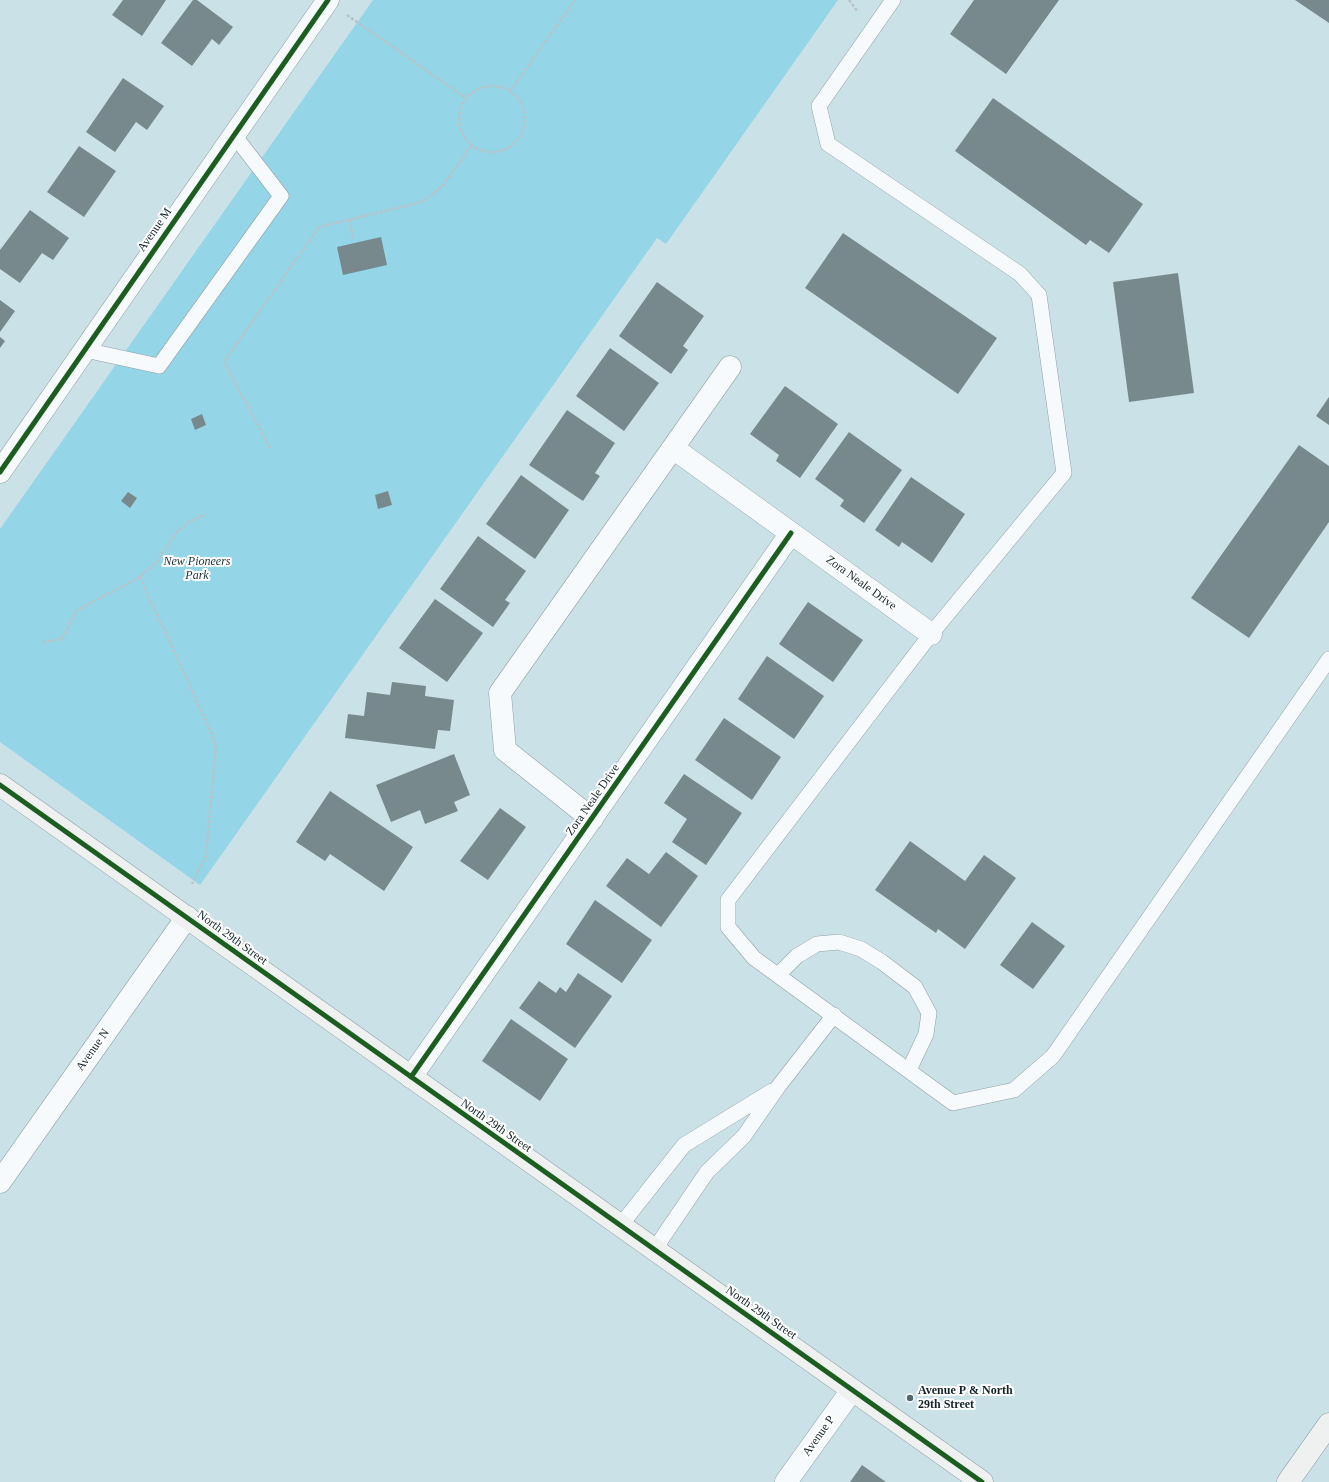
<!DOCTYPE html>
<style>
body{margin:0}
canvas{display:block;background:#cae1e8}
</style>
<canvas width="1329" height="1482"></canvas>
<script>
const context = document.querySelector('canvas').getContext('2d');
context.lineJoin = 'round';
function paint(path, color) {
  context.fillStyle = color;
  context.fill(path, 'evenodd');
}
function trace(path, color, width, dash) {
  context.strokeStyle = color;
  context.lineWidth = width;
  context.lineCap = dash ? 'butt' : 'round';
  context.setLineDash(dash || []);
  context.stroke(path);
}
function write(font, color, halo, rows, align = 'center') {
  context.font = font + ' "Times New Roman",serif';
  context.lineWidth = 4;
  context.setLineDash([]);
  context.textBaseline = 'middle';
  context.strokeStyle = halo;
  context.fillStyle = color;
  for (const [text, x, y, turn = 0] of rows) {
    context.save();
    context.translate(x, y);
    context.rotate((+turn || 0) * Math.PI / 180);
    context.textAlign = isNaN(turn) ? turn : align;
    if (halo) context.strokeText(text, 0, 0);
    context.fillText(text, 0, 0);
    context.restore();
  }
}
paint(new Path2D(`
 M373 0H838L666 244 657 238 200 885 0 742V529Z`), '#94d5e8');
paint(new Path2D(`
 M123 0H166L142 36 112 15Z
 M193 0H197L233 27 219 45 212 39 192 66 161 43Z
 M974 0H1059L1006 74 950 34Z
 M1295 0H1329V23Z
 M123 78 164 106 147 130 136 122 115 152 86 132Z
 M993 98 1143 204 1109 253 1090 240 1086 245 955 151Z
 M79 146 116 171 84 217 47 192Z
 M30 210 69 238 53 260 42 253 20 283 0 269V250Z
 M843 233 997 338 958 394 805 288Z
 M381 237 387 265 343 275 337 247Z
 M1178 273 1194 393 1129 402 1113 282Z
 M657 282 704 316 683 346 688 350 671 374 619 336Z
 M0 300 15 311 0 332Z
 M0 337 5 341 0 348Z
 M610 348 659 383 624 431 576 396Z
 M785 386 838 424 800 478 776 461 779 455 750 434Z
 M1329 397V425L1316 416Z
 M567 410 615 443 595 473 600 476 583 501 529 465Z
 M202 414 206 425 195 430 191 419Z
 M849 432 902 470 864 523 840 506 844 500 815 479Z
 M1299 445 1329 466V522L1249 638 1191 598Z
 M521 475 569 510 535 559 486 524Z
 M911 477 965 514 932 563 902 542 899 547 875 530Z
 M388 491 392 505 378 509 375 495Z
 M128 492 137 498 130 508 121 501Z
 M478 536 526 571 505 600 510 603 493 627 440 589Z
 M435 599 483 633 447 682 399 648Z
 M808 602 863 640 833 682 779 644Z
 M767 656 824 696 794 739 738 699Z
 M392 682 426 686 425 696 454 700 450 731 438 730 435 749 345 738 348 714 364 716 367 692 390 695Z
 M724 718 781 757 752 800 695 760Z
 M454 754 470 795 454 802 458 811 425 824 420 810 391 822 376 785Z
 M684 774 742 813 706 865 672 842 687 819 664 803Z
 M330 791 413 847 384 891 330 854 325 861 296 842Z
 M500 808 526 827 488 880 460 861Z
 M910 841 965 881 984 855 1016 878 965 949 938 929 936 933 875 890Z
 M666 852 698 876 661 927 606 886 627 858 649 874Z
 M595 900 652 940 622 983 566 944Z
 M1032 922 1065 946 1033 989 1000 965Z
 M578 973 612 996 575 1048 519 1008 539 981 556 993 560 987 566 992Z
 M511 1019 568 1059 540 1101 482 1061Z
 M862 1465 886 1482H850Z`), '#78898e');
const lane = new Path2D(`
 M893 0 819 106 828 144 1020 274 1039 295 1064 473 931 634 728 900V927L754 958 953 1103 1014 1090 1053 1056 1329 659
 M85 350 159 366 281 196 234 135
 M778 975 797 956 817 944 839 942 861 949 882 962 915 987 929 1013 926 1034 909 1070
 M620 1226 684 1145 772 1091
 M654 1250 707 1172 744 1136 778 1087 834 1015`);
const street = new Path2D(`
 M673 448 931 634
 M0 472 328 0
 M592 819 505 750 500 693 730 367
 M411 1077 791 533
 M0 1182 187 917
 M786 1482 852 1390`);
const secondary = new Path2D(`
 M0 785 982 1482
 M1288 1482 1329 1424`);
trace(lane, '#8ea0a5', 16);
trace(street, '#8ea0a5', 23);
trace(secondary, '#8ea0a5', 23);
trace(new Path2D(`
 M849 0 858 12
 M347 15 466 98
 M459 119a33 33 0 1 1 66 0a33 33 0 1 1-66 0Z
 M510 91 575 0
 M350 220 353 240
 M270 448 224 362 319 227 422 202 442 187 472 145
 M140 577 212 734 216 747 206 856 192 884
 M43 642 62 639 76 611 140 577 156 563 176 533 189 522 206 514`), '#bbc3c6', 2.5, [3, 2]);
trace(lane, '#f7fafc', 15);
trace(street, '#f7fafc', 22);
trace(secondary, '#eff1f0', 22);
trace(new Path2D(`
 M0 472 328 0
 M0 785 982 1482
 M411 1077 791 533`), '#1b5e20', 5);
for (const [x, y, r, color] of [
 [910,1398,4,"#53666c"]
]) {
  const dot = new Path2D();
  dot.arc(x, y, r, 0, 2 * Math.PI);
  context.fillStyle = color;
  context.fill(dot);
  trace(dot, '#fff', 1.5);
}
write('12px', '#132429', '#fff', [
 ["Avenue M",155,230,-55],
 ["Zora Neale Drive",861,583,36],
 ["Zora Neale Drive",593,800,-55],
 ["North 29th Street",232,938,36],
 ["Avenue N",93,1050,-55],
 ["North 29th Street",496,1126,35],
 ["North 29th Street",761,1313,35],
 ["Avenue P",819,1436,-55]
]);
write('italic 12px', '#182f35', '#fff', [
 ["New Pioneers",197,562],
 ["Park",197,576]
]);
write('bold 12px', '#132429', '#fff', [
 ["Avenue P & North",918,1391],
 ["29th Street",918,1405]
], 'left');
</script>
